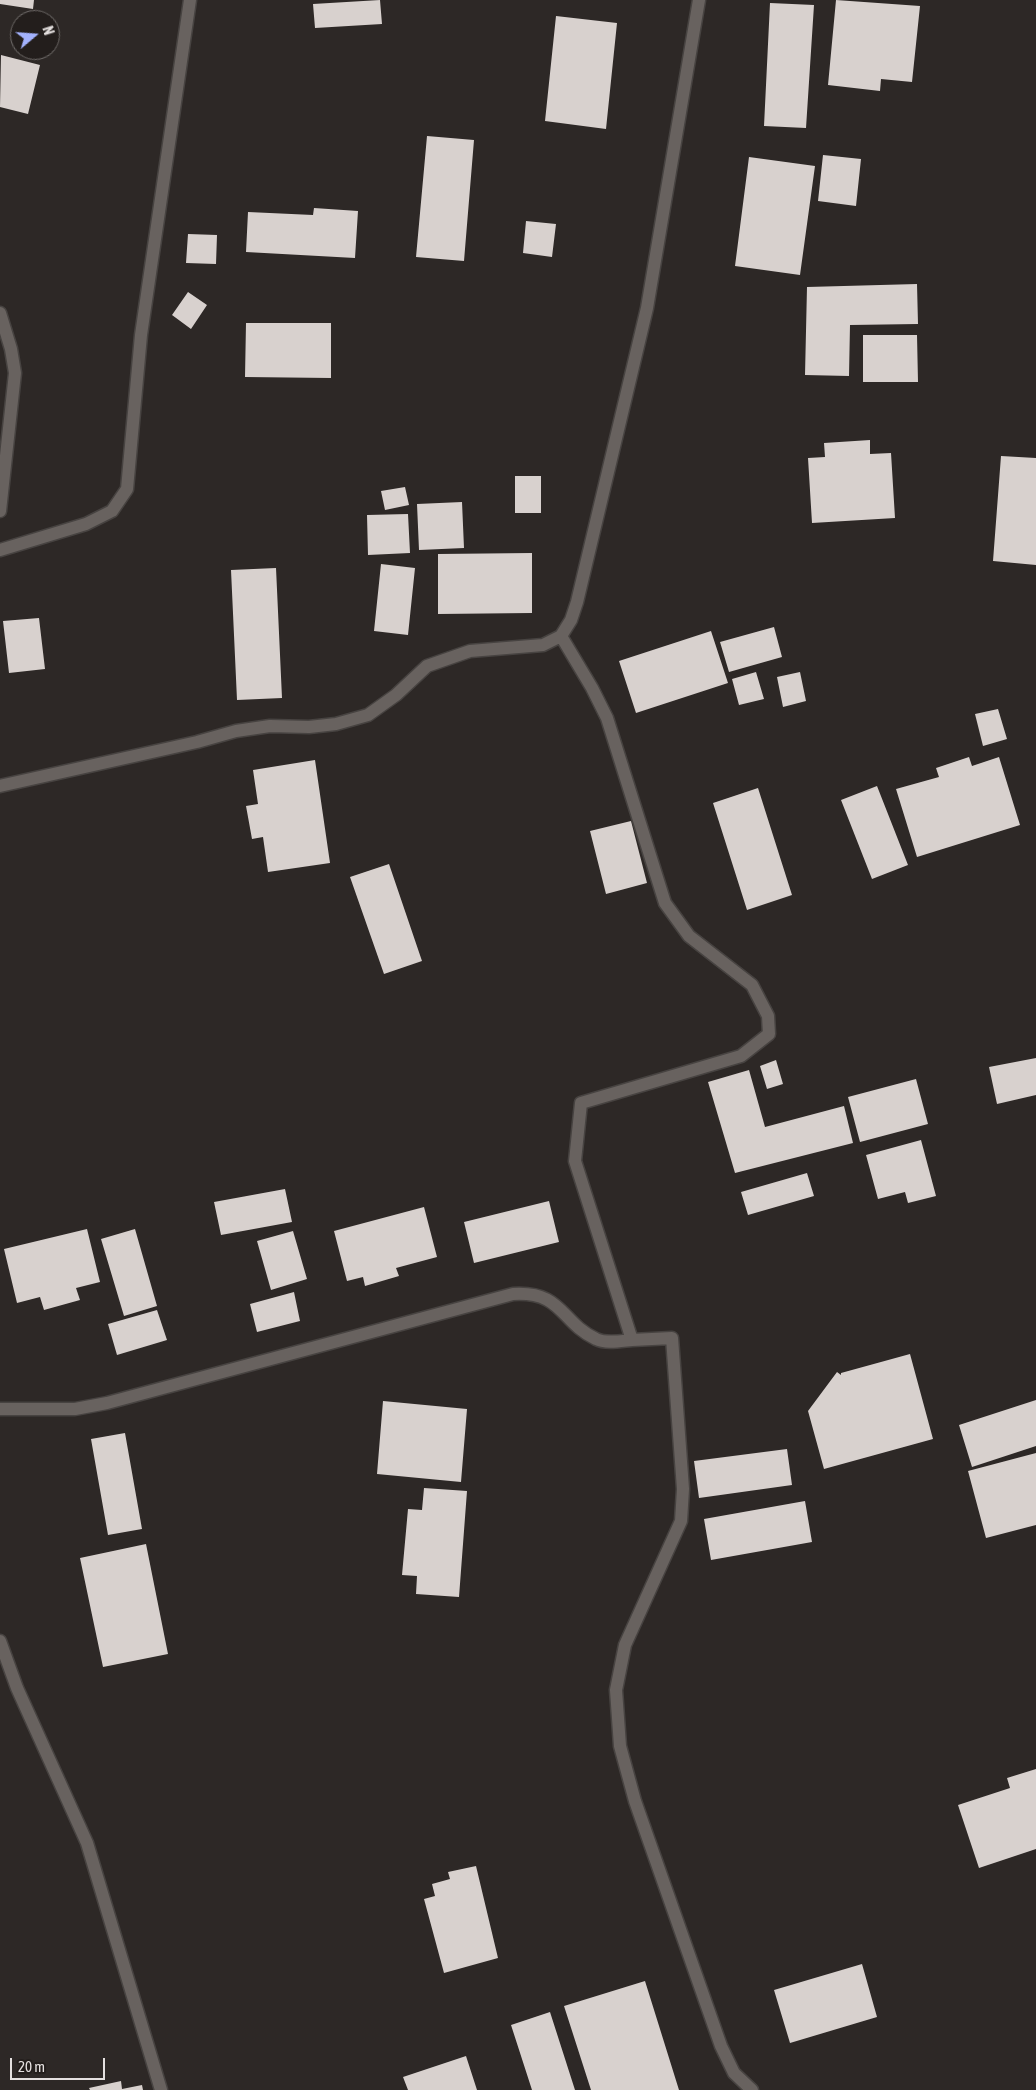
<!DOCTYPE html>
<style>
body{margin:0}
#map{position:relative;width:1036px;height:2090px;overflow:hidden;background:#2d2826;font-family:"Asap Condensed",sans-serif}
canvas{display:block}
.north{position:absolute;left:10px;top:10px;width:50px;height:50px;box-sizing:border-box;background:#231e1c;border:1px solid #706c6a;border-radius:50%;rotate:72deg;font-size:14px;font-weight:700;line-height:20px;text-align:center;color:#e4e0df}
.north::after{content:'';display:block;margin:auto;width:18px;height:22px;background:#a3b2fd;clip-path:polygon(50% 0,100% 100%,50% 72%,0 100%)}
.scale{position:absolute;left:10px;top:2058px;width:95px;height:22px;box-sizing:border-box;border:2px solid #e4e0df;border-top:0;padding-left:6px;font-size:15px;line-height:18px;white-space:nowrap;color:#e4e0df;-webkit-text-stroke:4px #231e1c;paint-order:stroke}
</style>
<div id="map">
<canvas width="1036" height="2090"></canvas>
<div class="north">N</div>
<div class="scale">20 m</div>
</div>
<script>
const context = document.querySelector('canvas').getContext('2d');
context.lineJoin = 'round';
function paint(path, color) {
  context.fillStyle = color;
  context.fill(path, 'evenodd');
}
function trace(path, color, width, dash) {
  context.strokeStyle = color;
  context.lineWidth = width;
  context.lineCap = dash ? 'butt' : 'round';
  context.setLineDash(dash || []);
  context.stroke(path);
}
paint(new Path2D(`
 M0 0H34L33 9 0 4Z
 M380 0 382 24 315 28 313 4Z
 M836 0 920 6 912 82 881 79 880 91 828 85Z
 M770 3 814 5 806 128 764 126Z
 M556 16 617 23 606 129 545 121Z
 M1 55 40 65 28 114 0 107Z
 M427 136 474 140 464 261 416 257Z
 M823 155 861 159 856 206 818 201Z
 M749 157 815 166 800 275 735 266Z
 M314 208 358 211 355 258 246 252 248 212 313 215Z
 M526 221 556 224 552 257 523 253Z
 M188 234 217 235 216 264 186 263Z
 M917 284 918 324 850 325 849 376 805 375 807 287Z
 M188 292 207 305 191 329 172 315Z
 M246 323H331V378L245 377Z
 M863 335H917L918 382H863Z
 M870 440V454L891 453 895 518 812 523 808 458 825 457 824 443Z
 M1001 456 1036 458V565L993 561Z
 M515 476H541V513H515Z
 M405 487 409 505 385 510 381 491Z
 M462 502 464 548 419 550 417 504Z
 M408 514 410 553 368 555 367 515Z
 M532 553V613L438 614V554Z
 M381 564 415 568 408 635 374 631Z
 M276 568 282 698 237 700 231 570Z
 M39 618 45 669 9 673 3 621Z
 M774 627 782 657 729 672 720 642Z
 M711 631 728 683 636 713 619 661Z
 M756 672 764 699 739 705 732 679Z
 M800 672 806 701 783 707 777 677Z
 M998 709 1007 739 983 746 975 714Z
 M969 757 972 766 999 757 1020 825 917 857 896 789 939 777 936 768Z
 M315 760 330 863 268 872 263 837 252 839 246 806 258 804 253 770Z
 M877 786 908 865 872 879 841 800Z
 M758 788 792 895 747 910 713 803Z
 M631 821 647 883 606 894 590 831Z
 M389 864 422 961 384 974 350 877Z
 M1036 1058V1095L997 1104 989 1067Z
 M776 1060 783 1084 767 1089 760 1066Z
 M749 1070 765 1127 844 1106 853 1143 735 1173 708 1082Z
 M916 1079 928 1124 860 1142 848 1097Z
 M921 1140 936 1196 908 1203 905 1192 878 1199 866 1155Z
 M807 1173 814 1196 748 1215 741 1192Z
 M285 1189 292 1222 221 1235 214 1202Z
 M549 1201 559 1242 474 1263 464 1222Z
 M424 1207 437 1257 396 1268 399 1276 365 1286 363 1277 347 1281 334 1231Z
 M87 1229 100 1282 76 1288 80 1300 44 1310 40 1297 17 1303 4 1249Z
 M135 1229 157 1306 124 1316 101 1239Z
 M293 1231 307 1279 271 1290 257 1241Z
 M294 1292 300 1321 257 1332 250 1304Z
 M157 1310 167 1340 117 1355 108 1324Z
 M910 1354 933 1439 824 1469 808 1411 837 1372 841 1375V1373Z
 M1036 1400V1446L972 1467 959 1425Z
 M383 1401 467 1409 461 1482 377 1474Z
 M125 1433 142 1529 108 1535 91 1439Z
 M787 1449 792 1485 699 1498 694 1461Z
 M1036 1453V1525L986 1538 968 1471Z
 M424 1488 467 1491 459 1597 416 1594 417 1576 402 1575 408 1509 422 1510Z
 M805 1501 812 1542 711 1560 704 1519Z
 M146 1544 168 1654 103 1667 80 1558Z
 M1036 1769V1849L979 1868 958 1805 1010 1788 1007 1778Z
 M476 1866 498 1958 444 1973 424 1899 435 1896 432 1884 450 1879 448 1872Z
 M862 1964 877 2017 790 2043 774 1990Z
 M645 1981 679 2090H591L564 2006Z
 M550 2012 575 2090H532L511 2025Z
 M466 2056 477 2090H408L403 2077Z
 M121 2081 122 2089 142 2085 143 2090H90L89 2088Z`), '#d8d1ce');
const minor = new Path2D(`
 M0 313 11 349 15 373 0 511
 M0 550 86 524 112 511 127 489 141 335 190 0
 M561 636 592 688 607 718 665 903 689 936 752 985 768 1016 769 1034 741 1056 581 1103 575 1161 632 1340 672 1338 683 1489 681 1521 625 1645 616 1690 620 1746 635 1801 721 2046 734 2073 752 2090
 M0 786 197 742 236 731 270 726 309 727 336 724 368 715 396 695 427 666 470 651 543 645 561 636 571 620 577 602 647 308 699 0
 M0 1409H75L107 1403 513 1294C563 1291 560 1322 596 1339 606 1344 621 1341 632 1340
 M0 1641 17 1688 87 1843 161 2090`);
trace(minor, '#474341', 15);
trace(minor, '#68625f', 12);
</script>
